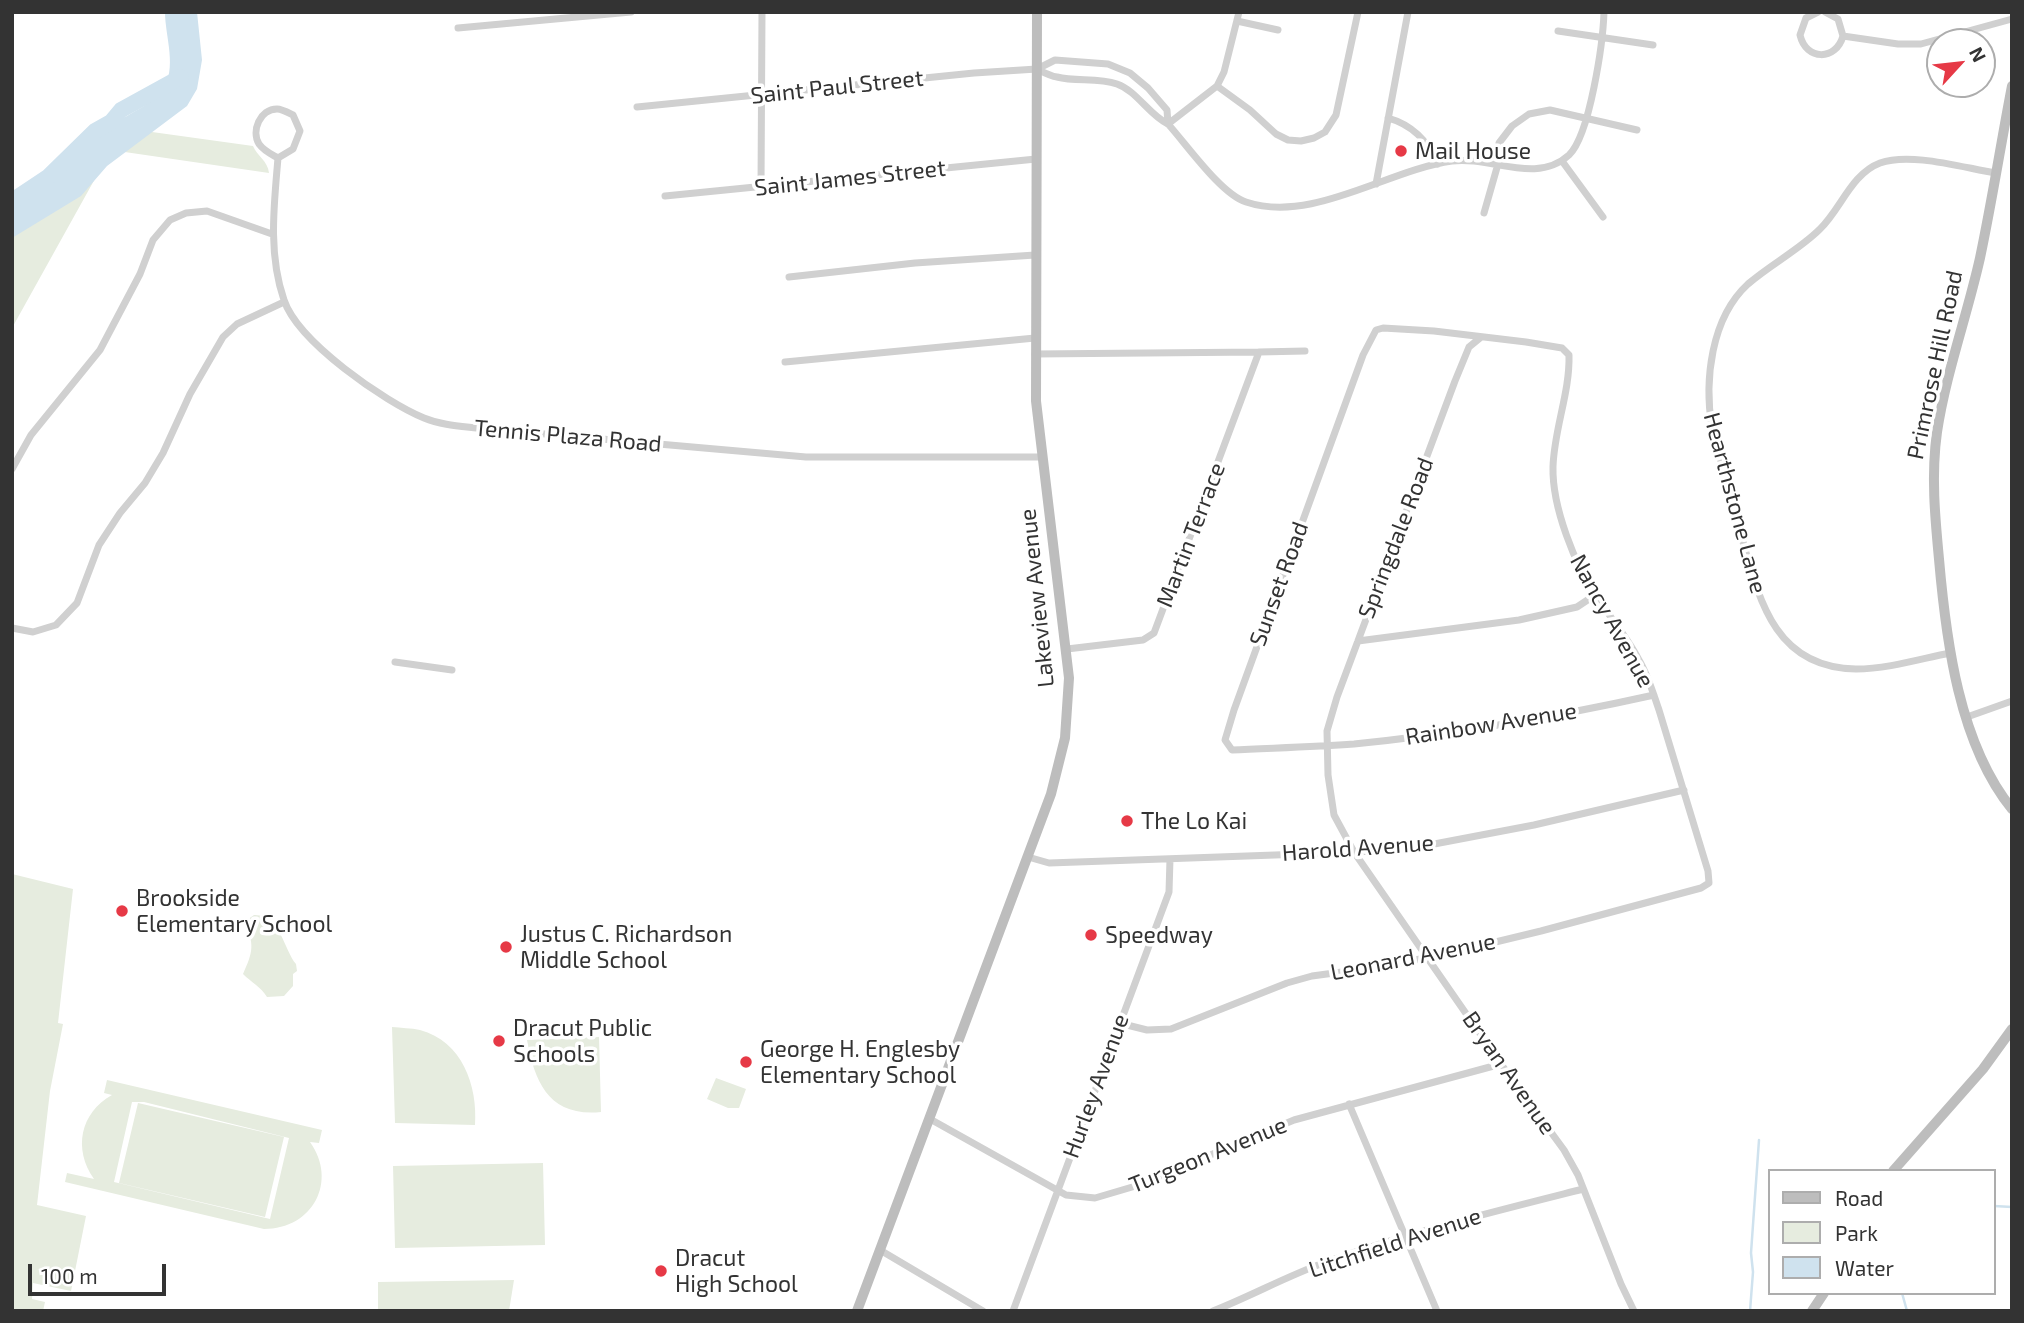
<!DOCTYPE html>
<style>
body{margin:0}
#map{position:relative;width:2024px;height:1323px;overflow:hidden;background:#fff;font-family:"Exo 2",sans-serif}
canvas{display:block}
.frame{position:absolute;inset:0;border:14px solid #333;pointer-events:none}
.legend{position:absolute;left:1768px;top:1169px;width:228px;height:126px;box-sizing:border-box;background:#fff;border:2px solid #adadad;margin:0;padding:9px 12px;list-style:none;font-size:21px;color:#333}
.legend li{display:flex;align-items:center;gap:14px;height:35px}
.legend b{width:35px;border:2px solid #adadad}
.north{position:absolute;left:1926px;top:28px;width:70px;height:70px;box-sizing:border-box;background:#fff;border:2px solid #adadad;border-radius:50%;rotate:63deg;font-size:19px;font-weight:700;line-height:28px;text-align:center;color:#333}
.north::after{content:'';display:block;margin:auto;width:24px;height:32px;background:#e63946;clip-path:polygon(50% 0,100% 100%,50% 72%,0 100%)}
.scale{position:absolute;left:28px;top:1264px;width:138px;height:32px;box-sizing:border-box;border:4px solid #333;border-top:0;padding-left:9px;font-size:21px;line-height:24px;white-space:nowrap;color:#333;-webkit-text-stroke:5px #fff;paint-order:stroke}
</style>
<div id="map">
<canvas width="2024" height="1323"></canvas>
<div class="frame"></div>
<ul class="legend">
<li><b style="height:9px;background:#bdbdbd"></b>Road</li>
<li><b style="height:19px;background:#e6ecdf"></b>Park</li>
<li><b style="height:19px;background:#cfe2ee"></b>Water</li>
</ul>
<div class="north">N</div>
<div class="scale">100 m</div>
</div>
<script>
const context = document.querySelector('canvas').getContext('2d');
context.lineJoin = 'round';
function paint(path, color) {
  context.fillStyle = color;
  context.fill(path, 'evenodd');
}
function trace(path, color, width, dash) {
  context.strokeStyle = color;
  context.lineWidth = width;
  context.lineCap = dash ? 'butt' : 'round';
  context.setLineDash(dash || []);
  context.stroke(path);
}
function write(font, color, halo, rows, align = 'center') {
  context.font = font + ' "Exo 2",sans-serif';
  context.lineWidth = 7;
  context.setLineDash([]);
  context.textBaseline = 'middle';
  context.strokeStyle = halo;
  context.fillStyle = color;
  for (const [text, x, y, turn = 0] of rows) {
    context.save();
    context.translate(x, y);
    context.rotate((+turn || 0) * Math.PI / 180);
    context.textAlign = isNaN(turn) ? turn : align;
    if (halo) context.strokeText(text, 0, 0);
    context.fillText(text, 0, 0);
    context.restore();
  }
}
paint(new Path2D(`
 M116 127 253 146C257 156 268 161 269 173L111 150 12 328V217Z
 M12 874 73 889 58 1023 63 1024 50 1091 37 1205 86 1216 71 1291 33 1283 32 1299 45 1302 43 1311H12Z
 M254 915C280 914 284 950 296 964L297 971 293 974V986L284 996 267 997C261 987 251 982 243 974 253 952 255 944 244 922Z
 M392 1027C401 1028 411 1028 420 1030 462 1041 478 1086 475 1125L395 1123Z
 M599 1037 601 1112C550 1117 535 1084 527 1040Z
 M716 1078 746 1089 739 1108H728L707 1099Z
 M107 1080 322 1130 319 1143 310 1142C338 1181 313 1229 264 1229L65 1182 67 1173 94 1179C73 1149 80 1113 112 1095L104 1093ZM132 1102H144L289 1138 270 1219 114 1182Z
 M138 1103 284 1137 265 1217 119 1183Z
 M543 1163 545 1245 395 1248 393 1166Z
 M514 1280 509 1311H378V1282Z`), '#e6ecdf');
paint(new Path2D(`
 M165 12H197L202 60 197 89 187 106 107 166 81 196 12 238V205C29 196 41 177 56 165 80 147 106 128 132 113 142 107 155 101 162 91 178 68 165 37 165 12Z`), '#cfe2ee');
trace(new Path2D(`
 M1994 1206 2012 1207
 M1902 1293 1907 1311
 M1750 1311 1753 1272 1751 1253 1759 1140`), '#cfe2ee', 2.5);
trace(new Path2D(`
 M12 201 48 177 95 131 111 122 121 110 181 77`), '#cfe2ee', 16);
trace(new Path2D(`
 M1818 12 1806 18 1800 35C1806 61 1836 61 1843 36L1838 19 1825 12
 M1237 21 1278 30
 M458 28 631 12
 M1558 31 1653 45
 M1843 36 1898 44H1921L2012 19
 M1037 69C1043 72 1050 76 1057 77 1076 82 1098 77 1117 84 1137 91 1149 115 1168 124 1187 145 1221 194 1246 202 1312 224 1387 170 1452 161 1491 156 1536 185 1569 155 1590 135 1603 42 1604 12
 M1217 86 1250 110 1276 134 1288 140 1301 141 1314 138 1325 132 1336 115 1358 12
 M637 107 974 73 1037 69 1055 60 1108 64 1130 73 1148 88 1167 110 1168 124
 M1388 118C1413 125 1428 141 1438 164
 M1168 124 1217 86 1224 72 1239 12
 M278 158 293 149 300 131 293 115C289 113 282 109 277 109 260 109 251 131 259 144 264 151 271 154 278 158 274 205 268 254 284 300 298 342 385 402 424 418 441 425 459 426 477 428L806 457H1041
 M1562 161 1603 217
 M1376 184 1408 12
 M761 187 762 12
 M665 196 1036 159
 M1484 213 1498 164 1499 143 1512 126 1529 114 1550 110 1637 130
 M789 277 915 263 1035 255
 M1480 338 1469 347 1455 381 1337 697 1327 731 1328 775 1334 815 1354 852 1501 1064 1564 1150 1578 1175 1621 1284 1634 1311
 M1259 352 1305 351
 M1035 354 1259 352 1154 633 1143 640 1067 649
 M785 362 1035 338
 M12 469 31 435 100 350 140 274 153 240 170 220 186 213 207 211 272 234
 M12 628 33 632 56 625 77 603 99 545 120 513 145 483 163 453 190 394 223 337 237 324 284 302
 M1358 641 1519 620 1577 607 1595 595
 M1950 653C1920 659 1887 669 1856 669 1772 668 1758 595 1740 531 1731 497 1721 462 1712 428 1704 380 1711 318 1748 284 1771 264 1799 250 1820 229 1841 209 1851 174 1880 163 1911 152 1964 168 1996 173
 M395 662 452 670
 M1967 717 2012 701
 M1028 857 1049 863 1106 861 1359 852 1429 845 1534 825 1684 790
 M1119 1023 1147 1030 1171 1029 1287 983 1312 976 1379 967 1446 954 1541 931 1701 888 1709 883 1708 871 1659 710C1653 693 1648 675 1639 660 1628 638 1611 618 1597 598 1575 565 1552 507 1553 467 1554 429 1570 393 1569 355L1562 348 1526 342 1434 331 1383 328 1376 330 1363 355 1234 710 1225 740 1232 750C1272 748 1313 747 1354 744 1454 734 1555 717 1654 695
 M1349 1104 1437 1311
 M930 1119 1066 1195 1095 1198 1139 1185 1294 1120 1501 1064
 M880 1250 983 1311
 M1013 1311 1169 892 1170 859
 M1213 1311C1251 1296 1287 1276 1326 1262 1410 1232 1496 1211 1583 1189`), '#d0d0d0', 7);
trace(new Path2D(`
 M2012 86C2001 143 1992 201 1980 258 1967 316 1946 373 1937 432 1931 475 1935 517 1939 559 1946 640 1959 744 2012 809
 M1893 1171 1983 1069 2012 1029
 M857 1311 1051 794 1065 738 1069 678 1036 401 1037 12
 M1812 1311 1824 1293`), '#bdbdbd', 10);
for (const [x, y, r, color] of [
 [1401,151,7,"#e63946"],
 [1127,821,7,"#e63946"],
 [122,911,7,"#e63946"],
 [1091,935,7,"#e63946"],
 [506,947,7,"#e63946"],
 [499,1041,7,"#e63946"],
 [746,1062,7,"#e63946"],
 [661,1271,7,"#e63946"]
]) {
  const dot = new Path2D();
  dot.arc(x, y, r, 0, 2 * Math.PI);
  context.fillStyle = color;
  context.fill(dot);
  trace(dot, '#fff', 2.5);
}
write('23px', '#333', '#fff', [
 ["Saint Paul Street",837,87,-6],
 ["Saint James Street",850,178,-6],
 ["Primrose Hill Road",1935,365,-78],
 ["Tennis Plaza Road",568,436,5],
 ["Hearthstone Lane",1735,503,75],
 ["Martin Terrace",1191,535,-69],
 ["Springdale Road",1396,538,-69],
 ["Sunset Road",1279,584,-70],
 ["Lakeview Avenue",1037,598,-96],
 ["Nancy Avenue",1612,621,61],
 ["Rainbow Avenue",1491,724,-9],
 ["Harold Avenue",1358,848,-4],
 ["Leonard Avenue",1413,957,-11],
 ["Bryan Avenue",1509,1073,55],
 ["Hurley Avenue",1096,1086,-70],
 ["Turgeon Avenue",1208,1155,-22],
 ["Litchfield Avenue",1395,1243,-18]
]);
write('23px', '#333', '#fff', [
 ["Mail House",1415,151],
 ["The Lo Kai",1141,821],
 ["Brookside",136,898],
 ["Elementary School",136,924],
 ["Justus C. Richardson",520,934],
 ["Middle School",520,960],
 ["Speedway",1105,935],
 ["Dracut Public",513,1028],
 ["Schools",513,1054],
 ["George H. Englesby",760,1049],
 ["Elementary School",760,1075],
 ["Dracut",675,1258],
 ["High School",675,1284]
], 'left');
</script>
